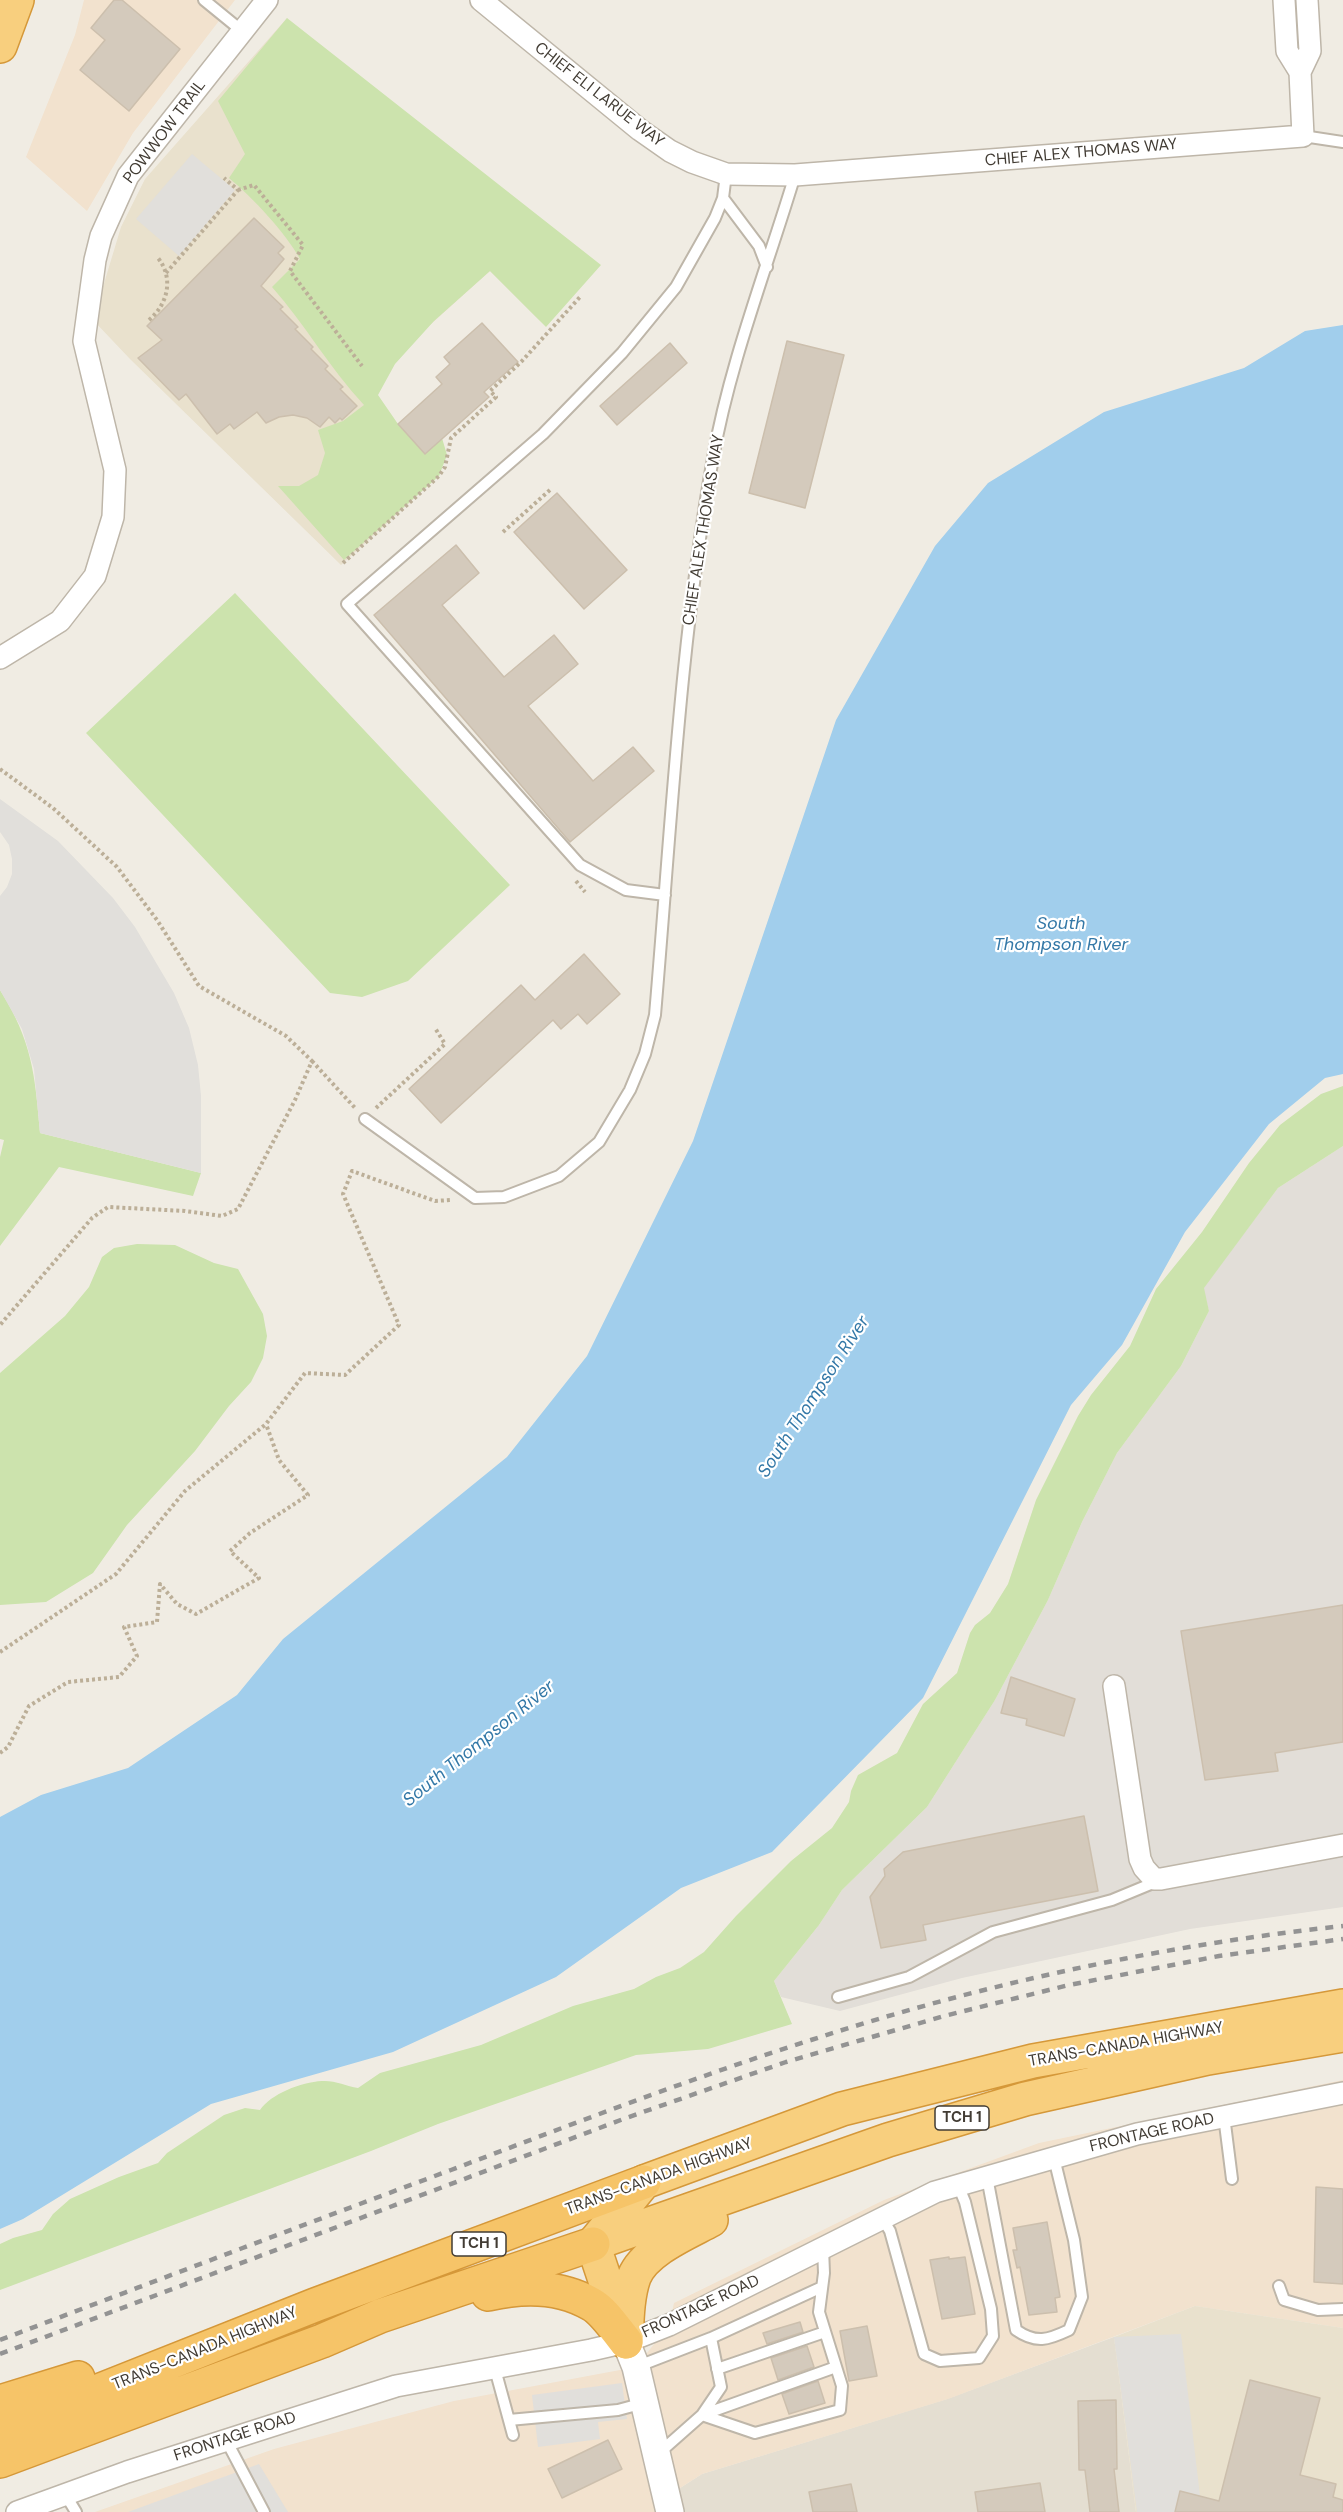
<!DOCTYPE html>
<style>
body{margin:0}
canvas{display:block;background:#f0ece3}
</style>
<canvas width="1343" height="2512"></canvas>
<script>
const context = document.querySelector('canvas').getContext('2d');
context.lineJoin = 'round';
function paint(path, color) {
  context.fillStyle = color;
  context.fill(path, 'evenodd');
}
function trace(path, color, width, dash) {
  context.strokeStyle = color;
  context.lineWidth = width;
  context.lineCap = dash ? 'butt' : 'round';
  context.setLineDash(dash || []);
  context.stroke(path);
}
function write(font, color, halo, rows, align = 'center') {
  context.font = font + ' "DM Sans",sans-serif';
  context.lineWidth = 4.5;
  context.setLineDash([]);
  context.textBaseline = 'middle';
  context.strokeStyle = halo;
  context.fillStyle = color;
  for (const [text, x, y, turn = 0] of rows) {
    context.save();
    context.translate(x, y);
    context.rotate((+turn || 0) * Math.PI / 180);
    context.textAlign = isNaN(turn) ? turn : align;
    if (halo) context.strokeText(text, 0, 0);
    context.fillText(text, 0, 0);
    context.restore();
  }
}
paint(new Path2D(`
 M1114 2337 1136 2512H670L666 2497 702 2474 947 2399Z`), '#e4ded1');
paint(new Path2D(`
 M84 0H235L133 133 87 211 26 157 75 35Z
 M1343 2080V2328L1195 2306 948 2399 702 2474 666 2497 670 2512H95L274 2449 454 2401 636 2367 669 2325 674 2303 884 2200 1039 2143Z`), '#f2e2ce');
paint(new Path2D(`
 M1343 1146V1907L1190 1929 962 1978 840 2011 781 1997 774 1981 819 1925 842 1890 927 1807 995 1700 1048 1600 1082 1522 1117 1453 1181 1366 1209 1311 1203 1288 1278 1188Z`), '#e2ded8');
paint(new Path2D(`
 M287 18 541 322 490 271 371 378 369 403 439 476 341 565 130 359 93 320 121 227 145 179Z
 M1195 2306 1343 2328V2512H1136L1114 2337Z`), '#e9e1cd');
paint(new Path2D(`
 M287 18 601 265 546 327 490 271 434 321 395 364 378 395 398 424 425 454 442 438 447 455 439 476 344 560 278 486H299L318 475 325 453 318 430 343 421 364 405C330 369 305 324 272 287L300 259C285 232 253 198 229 178L245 154 218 101Z
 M235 593 510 885 408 981 362 997 330 993 86 733Z
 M0 990C32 1041 35 1074 40 1133L201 1173 193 1196 59 1167 0 1246V1157L4 1140 0 1139Z
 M1343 1086V1146L1278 1188 1204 1288 1209 1311 1181 1366 1117 1453 1082 1522 1048 1600 995 1700 927 1807 842 1890 819 1925 774 1981 792 2024 708 2049 636 2055 438 2124 371 2151 0 2290V2244L13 2238 42 2230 53 2214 70 2199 119 2177 158 2163 167 2153 224 2115 245 2108 260 2110C271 2094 301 2082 322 2081 334 2080 346 2086 358 2088L380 2073 481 2045 573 2006 634 1989 656 1977 680 1968 704 1952 736 1916 791 1861 832 1828 849 1802 851 1791 858 1775 897 1753 923 1704 957 1673 970 1633 975 1625 990 1613 1008 1584 1036 1500 1078 1416 1091 1395 1130 1346 1156 1289 1202 1232 1249 1163 1280 1125 1321 1094Z
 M137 1244 175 1245 214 1263 238 1269 263 1314 267 1336 263 1358 251 1382 229 1406 195 1451 127 1525 93 1573 46 1602 0 1605V1373L65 1316 89 1287 102 1257 114 1248Z`), '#cce3ad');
paint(new Path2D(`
 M192 154 235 190 179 256 136 219Z
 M0 799 58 841 113 898 135 927 174 993 189 1028 198 1065 201 1096V1173L40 1133 34 1069 22 1029 0 990V896L7 887 12 874V859L9 845 0 832Z
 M1181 2334 1200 2496 1180 2491 1175 2512H1137L1114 2337Z
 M622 2383 627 2419 598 2422 600 2439 538 2447 532 2395Z
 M259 2464 288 2512H128Z`), '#e1dfdb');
paint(new Path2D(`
 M1343 325V1074L1325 1078 1269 1124 1185 1232 1122 1345 1071 1405 923 1698 772 1852 681 1888 556 1977 393 2052 211 2104 23 2219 0 2229V1817L41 1795 128 1768 237 1695 283 1639 507 1457 587 1356 693 1141 836 720 935 546 988 483 1104 412 1244 368 1305 331Z`), '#a1ceec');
const building = new Path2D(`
 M114 0H122L180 49 129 111 80 70 105 40 91 28Z
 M254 218 284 247 278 253 284 259 261 286 283 307 280 309 298 327 295 329 313 347 311 349 328 366 325 369 343 387 340 389 357 406 342 420 340 418 335 423 329 417 320 427 307 418 293 415 279 417 266 423 257 412 234 429 230 424 217 434 186 394 179 400 138 358 162 340 147 326Z
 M482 323 518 362 484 392 489 397 425 454 398 424 442 384 436 377 450 364 444 357Z
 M787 341 844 355 805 508 749 493Z
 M670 343 687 363 617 425 600 406Z
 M557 493 627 570 584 609 514 532Z
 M456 545 479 573 442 605 504 677 554 635 578 664 528 706 593 781 633 747 654 771 570 842 374 615Z
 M584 954 620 994 587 1024 578 1014 561 1029 553 1020 441 1123 409 1089 521 985 535 1000Z
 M1343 1605V1742L1275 1753 1278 1771 1205 1780 1181 1631Z
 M1011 1677 1075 1699 1064 1736 1026 1725 1027 1719 1001 1713Z
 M1084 1816 1098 1891 923 1925 926 1940 881 1948 870 1897 885 1876 884 1869 903 1852Z
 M1316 2187 1343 2189V2284L1314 2282Z
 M1047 2222 1060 2297 1055 2298 1057 2312 1029 2315 1020 2267 1017 2268 1013 2250H1017L1013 2228Z
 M949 2257V2259L965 2257 975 2314 942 2319 930 2260Z
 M800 2322 803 2332 767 2344 763 2333Z
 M867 2326 877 2376 849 2381 840 2331Z
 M807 2346 814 2367 778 2380 771 2358Z
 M1250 2380 1320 2398 1300 2475 1336 2484 1333 2497 1343 2500V2512H1175L1180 2491 1219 2501Z
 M818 2381 825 2403 789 2414 782 2394Z
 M1116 2400 1117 2469H1114L1119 2512H1090L1085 2470H1079L1078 2401Z
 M608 2440 622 2469 562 2498 548 2469Z
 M1040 2483 1045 2512H978L975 2492Z
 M851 2484 857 2512H813L809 2492Z`);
paint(building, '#d4cabc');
trace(building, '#ccbfad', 1.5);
const service = new Path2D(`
 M204 0 242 31
 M1303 136 1343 142
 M723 198 759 246 767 267
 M665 895 626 890 580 865 347 604 543 434 622 353 676 287 715 218 723 198 726 174
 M365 1119 475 1198 504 1197 559 1176 599 1142 630 1090 645 1054 655 1015C671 829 680 641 713 458 730 362 767 268 795 175
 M838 1997 909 1977 993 1932 1112 1900 1158 1881
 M1224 2116 1232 2179
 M987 2177 1016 2330C1036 2344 1048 2340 1069 2330L1082 2297 1074 2240 1054 2158
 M882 2218 890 2231 924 2354 940 2361 979 2358 993 2336 991 2309 965 2202 958 2185
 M1279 2286 1284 2300 1318 2310 1343 2309
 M636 2367 711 2338
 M495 2369 513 2435
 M717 2369 825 2332
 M702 2415 755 2433 840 2410 842 2386 819 2312 824 2273 823 2248
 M702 2415 836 2367
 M509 2420 618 2410 644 2403
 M226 2440 264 2512
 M659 2453 702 2415 721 2387 711 2338 822 2287
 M65 2494 76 2512`);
const minor = new Path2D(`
 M481 0 640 130 670 151 692 162 726 174 795 175 1303 136 1300 72 1310 51 1307 0
 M1284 0 1287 51 1300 72
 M0 658 60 621 95 576 113 517 115 470 84 341 95 260 101 236 128 176 267 0
 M1114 1686 1140 1859 1144 1868 1154 1879H1161L1343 1845
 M17 2512 127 2472 396 2386 591 2350 626 2342 669 2325 935 2192 1137 2134 1343 2093`);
const tertiary = new Path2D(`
 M626 2342 636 2367 670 2512`);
const trunk = new Path2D(`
 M0 46 17 0
 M593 2244 644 2182 842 2109 1033 2061 1343 2006
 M593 2244 888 2140 1025 2099 1208 2058 1343 2035
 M593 2244 622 2331
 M626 2342C627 2321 627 2297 634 2277 645 2250 687 2233 711 2220`);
const motorway = new Path2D(`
 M488 2294C522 2286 560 2286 591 2304 604 2311 616 2330 626 2342
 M0 2402 78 2378
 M0 2430 315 2305 644 2182
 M0 2461 322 2341 380 2316 593 2244`);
trace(service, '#beb6a9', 14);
trace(minor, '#beb6a9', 24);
trace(tertiary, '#beb6a9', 30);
trace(trunk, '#d59839', 36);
trace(motorway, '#d59839', 36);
trace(new Path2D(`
 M238 190 254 185 303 245 290 271 362 366
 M166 273 238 190 224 178
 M149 320C168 304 174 278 158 258
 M503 532 551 489
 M343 563 439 476 445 467 451 438 496 397 490 391 522 361 580 297
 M0 769 53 808 117 867 157 920 199 986 286 1036 312 1061 295 1100 238 1209 222 1216 185 1211 108 1207 92 1218 0 1325
 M576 881 585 892
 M312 1061 356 1109
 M376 1108 445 1044 435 1028
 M0 1652 116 1574 185 1491 266 1424 305 1373 345 1375 399 1325 343 1194 352 1171 435 1201 450 1200
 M0 1753 8 1747 29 1706 68 1682 119 1677 137 1656 124 1627 157 1622 160 1584 177 1604 196 1614 259 1578 230 1551 250 1533 308 1495 279 1460 266 1424`), '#bcaf98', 4, [3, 3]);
trace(service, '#fff', 10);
trace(minor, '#fff', 21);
trace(tertiary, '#fff', 27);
trace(trunk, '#f8cf7e', 33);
trace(motorway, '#f6c468', 33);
trace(new Path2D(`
 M0 2340C150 2283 300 2226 451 2170 570 2125 689 2079 811 2040 982 1984 1163 1945 1343 1926
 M0 2354 626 2118 786 2062 944 2016 1069 1985 1219 1956 1343 1939`), '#939393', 4.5, [8, 8]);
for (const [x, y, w] of [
 [962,2118,54],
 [479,2244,54]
]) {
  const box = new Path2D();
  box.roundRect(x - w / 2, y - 12, w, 24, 4.5);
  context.fillStyle = '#fff';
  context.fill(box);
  trace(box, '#423c34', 1.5);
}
write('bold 15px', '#423c34', null, [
 ["TCH 1",962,2118],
 ["TCH 1",479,2244]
]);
write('16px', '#423c34', '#fff', [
 ["CHIEF ELI LARUE WAY",599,95,38],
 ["POWWOW TRAIL",165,132,-53],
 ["CHIEF ALEX THOMAS WAY",1081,153,-5],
 ["CHIEF ALEX THOMAS WAY",704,530,-81],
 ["TRANS-CANADA HIGHWAY",1126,2045,-10],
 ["FRONTAGE ROAD",1152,2133,-13],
 ["TRANS-CANADA HIGHWAY",659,2177,-20],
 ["FRONTAGE ROAD",701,2307,-25],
 ["TRANS-CANADA HIGHWAY",205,2349,-22],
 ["FRONTAGE ROAD",235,2437,-18]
]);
write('italic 18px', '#3378a7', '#fff', [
 ["South",1061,924],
 ["Thompson River",1061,945],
 ["South Thompson River",814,1397,-57],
 ["South Thompson River",479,1744,-39]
]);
</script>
